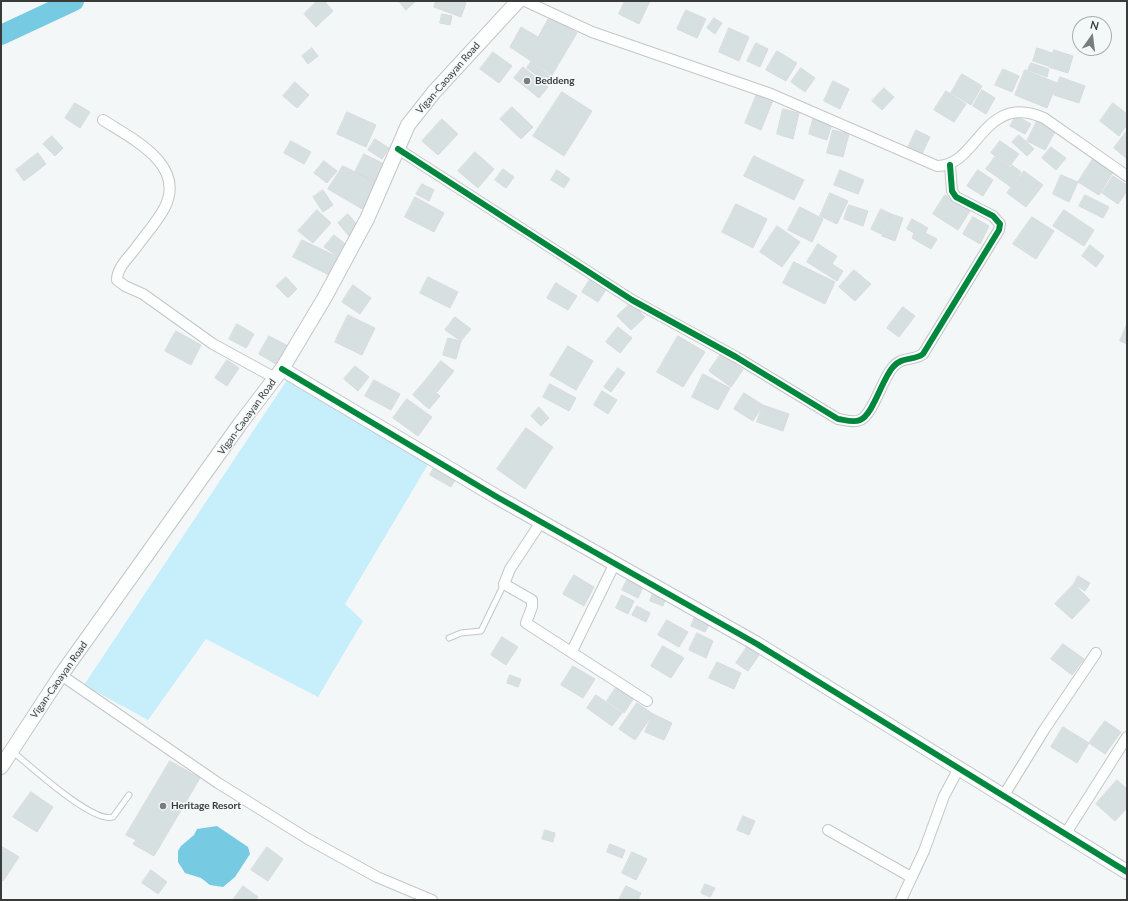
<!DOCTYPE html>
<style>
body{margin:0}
#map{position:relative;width:1128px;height:901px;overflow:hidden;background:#f4f7f8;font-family:Lato,sans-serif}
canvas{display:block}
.frame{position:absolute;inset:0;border:2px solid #393b3b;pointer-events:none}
.north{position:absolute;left:1072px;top:16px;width:40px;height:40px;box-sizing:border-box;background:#f3f8f9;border:1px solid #a9acad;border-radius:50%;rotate:14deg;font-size:11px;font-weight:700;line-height:16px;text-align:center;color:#393b3b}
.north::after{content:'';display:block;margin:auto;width:14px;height:18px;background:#7a7d7d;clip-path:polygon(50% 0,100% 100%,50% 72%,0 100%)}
</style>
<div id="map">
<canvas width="1128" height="901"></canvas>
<div class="frame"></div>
<div class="north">N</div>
</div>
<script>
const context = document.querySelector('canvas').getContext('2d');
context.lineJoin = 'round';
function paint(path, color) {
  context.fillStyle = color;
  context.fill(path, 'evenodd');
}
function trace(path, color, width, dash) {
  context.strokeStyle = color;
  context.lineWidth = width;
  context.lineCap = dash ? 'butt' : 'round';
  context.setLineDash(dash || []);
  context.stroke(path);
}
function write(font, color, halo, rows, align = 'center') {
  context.font = font + ' Lato,sans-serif';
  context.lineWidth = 3;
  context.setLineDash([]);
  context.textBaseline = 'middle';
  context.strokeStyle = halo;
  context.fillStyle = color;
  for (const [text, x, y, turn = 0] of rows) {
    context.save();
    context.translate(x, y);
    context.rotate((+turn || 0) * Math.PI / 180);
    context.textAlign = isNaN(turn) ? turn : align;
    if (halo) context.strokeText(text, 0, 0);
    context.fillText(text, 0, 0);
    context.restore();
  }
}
paint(new Path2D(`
 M287 380 430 461 345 604 363 621 318 697 206 639 148 720 84 685Z`), '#c7eefb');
paint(new Path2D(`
 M217 826 248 847 250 854 235 877 223 887 210 885 201 878 185 873 178 862V851L181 846 194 835 197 829Z`), '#76cae2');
trace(new Path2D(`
 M1 35 74 1`), '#76cae2', 20);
const building = new Path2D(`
 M317 1H324L333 11 316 27 304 14Z
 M399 1H416L406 10Z
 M436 1H461L466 3 461 17 434 7Z
 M625 1H650L639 24 619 14Z
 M686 10 706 19 697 38 677 29Z
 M442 14 452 16 450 25 440 23Z
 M550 16 577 33 552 75 510 47 521 27 538 37Z
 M714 18 722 23 715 34 707 28Z
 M729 28 749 37 739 61 719 52Z
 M756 43 768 49 760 67 747 61Z
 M312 48 318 56 308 64 302 56Z
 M1037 48 1052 53 1048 66 1033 61Z
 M1054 50 1073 56 1068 73 1049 67Z
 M777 51 797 63 786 81 766 70Z
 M493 52 512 66 499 83 480 69Z
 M531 62 554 78 550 85 527 68Z
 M1031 63 1049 69 1047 77 1028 70Z
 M523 67 548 87 539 98 514 78Z
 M801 68 815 78 805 92 791 82Z
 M1003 69 1019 76 1012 92 995 85Z
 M1025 70 1057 83 1047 108 1015 95Z
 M962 74 982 86 971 105 951 93Z
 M1060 77 1085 86 1079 103 1054 95Z
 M833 81 849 89 840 109 824 101Z
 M295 82 309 95 297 108 283 96Z
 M884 88 894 97 882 110 872 101Z
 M982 90 995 98 986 114 973 106Z
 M946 91 966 104 954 122 934 110Z
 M562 92 592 111 564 156 533 136Z
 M757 94 773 100 761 130 745 123Z
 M75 103 90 112 80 128 65 118Z
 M1113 103 1127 114V125L1119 136 1100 121Z
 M512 107 533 127 521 139 500 119Z
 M783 109 799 113 793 139 777 134Z
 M347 112 376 125 366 147 337 134Z
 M814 116 833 121 827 140 809 134Z
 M1016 116 1031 124 1025 134 1010 126Z
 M442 119 458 134 438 155 422 141Z
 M1037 121 1056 130 1045 150 1027 141Z
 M833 130 849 134 843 157 827 153Z
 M916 130 930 137 921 156 907 150Z
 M1126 132 1127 133V159L1114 148Z
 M1019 135 1034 149 1027 156 1012 142Z
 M52 136 63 148 55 156 43 144Z
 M375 139 389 148 382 159 368 150Z
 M291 141 311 152 304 164 284 153Z
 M1000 141 1019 154 1010 166 991 153Z
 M1051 147 1066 158 1056 170 1042 158Z
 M475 152 494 169 478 188 458 171Z
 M38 153 46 164 24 181 16 170Z
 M364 154 386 165 377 183 355 172Z
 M754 156 804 180 794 200 744 176Z
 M995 157 1011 168 1012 165 1021 172 1011 187 986 169Z
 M1093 159 1113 172 1099 195 1078 182Z
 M324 161 337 171 327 183 314 173Z
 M343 166 377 183 364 210 328 189Z
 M503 169 514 177 506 188 495 180Z
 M557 170 570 179 564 188 551 180Z
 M840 170 864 180 858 194 834 185Z
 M978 170 993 180 983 196 967 186Z
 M1024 171 1043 185 1026 207 1007 193Z
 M1061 175 1078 182 1069 202 1053 194Z
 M1113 176 1127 185V191L1118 204 1102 193Z
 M422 184 434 190 429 201 416 194Z
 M323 190 333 205 323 212 313 197Z
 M830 193 848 201 837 224 820 216Z
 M945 195 970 211 958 230 933 214Z
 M1085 195 1109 207 1103 218 1079 206Z
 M415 197 444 213 434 232 405 217Z
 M736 204 767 219 753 248 722 232Z
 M849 205 868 211 863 226 844 219Z
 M800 207 823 219 812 242 788 230Z
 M881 209 891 214 881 234 871 229Z
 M317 210 331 223 313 243 298 231Z
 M1064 210 1094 230 1084 246 1053 226Z
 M348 214 359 227 349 236 338 223Z
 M891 214 903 218 895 241 882 236Z
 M973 217 989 226 980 244 963 234Z
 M1032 217 1054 231 1036 259 1013 244Z
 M912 219 928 228 925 233 937 239 931 249 912 238 914 233 907 229Z
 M777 226 800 242 782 267 760 252Z
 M334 235 349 247 340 258 324 247Z
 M302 240 340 258 331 276 293 257Z
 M818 244 837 256 832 264 843 271 837 281 807 262Z
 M1090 245 1104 256 1096 267 1082 256Z
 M794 262 835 282 825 304 783 283Z
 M854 270 871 284 855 301 839 287Z
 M286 277 297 289 288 298 276 286Z
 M428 277 458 292 450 308 420 293Z
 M591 278 607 288 598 302 582 292Z
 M556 283 577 296 568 310 547 298Z
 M353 285 371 298 360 314 342 302Z
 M631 303 645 317 631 330 617 316Z
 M903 307 915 316 899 337 887 328Z
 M348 315 375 328 362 355 335 342Z
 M455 317 471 329 461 341 445 330Z
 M237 324 254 334 246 348 229 339Z
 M1127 324V344L1120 341Z
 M618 327 632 338 620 353 606 342Z
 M176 331 201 345 191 365 165 351Z
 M269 336 290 347 279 366 259 354Z
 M678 336 705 352 683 387 657 372Z
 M448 338 461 341 456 359 443 355Z
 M568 346 593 361 576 390 550 375Z
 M721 354 743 370 731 387 709 371Z
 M227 360 239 368 227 386 215 378Z
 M441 361 454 371 437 392 424 382Z
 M355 366 369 377 358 391 344 379Z
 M618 368 625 373 611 392 604 387Z
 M703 374 730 388 718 410 692 397Z
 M374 380 400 394 391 410 365 396Z
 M424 382 440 396 429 409 413 395Z
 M550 384 576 398 569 411 543 397Z
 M602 391 617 400 608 414 594 405Z
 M744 393 763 405 753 421 734 409Z
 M407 399 432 417 418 436 393 418Z
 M763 405 789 414 783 431 757 422Z
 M539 407 549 418 541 426 531 416Z
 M526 428 553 447 525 489 497 469Z
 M436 464 458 475 451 487 430 475Z
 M574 575 594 587 584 606 563 594Z
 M1078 576 1090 583 1085 591 1074 584Z
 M627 580 643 587 638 598 622 590Z
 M1074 584 1090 600 1072 619 1055 604Z
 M653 593 666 597 663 606 650 601Z
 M622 595 634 601 628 614 616 608Z
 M637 606 650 613 646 622 632 615Z
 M696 615 711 621 705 632 691 626Z
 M667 620 688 632 679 647 658 635Z
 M697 633 713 641 706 658 689 650Z
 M502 637 518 647 506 665 491 655Z
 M1063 644 1084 659 1072 675 1051 659Z
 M663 646 684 658 671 678 651 666Z
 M747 647 759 655 748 671 736 663Z
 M717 662 741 673 734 689 709 678Z
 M573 666 595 679 583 698 561 685Z
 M510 675 521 679 518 687 507 683Z
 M617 686 634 698 624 713 607 701Z
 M596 695 622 713 612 726 587 708Z
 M637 703 653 714 635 740 619 729Z
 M653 714 672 723 664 740 645 732Z
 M1105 721 1121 732 1105 754 1089 743Z
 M1063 727 1089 743 1077 763 1051 747Z
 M170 761 200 778 154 856 133 844 136 840 126 835Z
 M1117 780 1127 789V808L1115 821 1096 804Z
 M31 792 53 807 37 832 13 817Z
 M743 816 755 821 749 835 737 830Z
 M545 830 555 833 553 842 542 839Z
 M610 844 625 850 622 858 607 852Z
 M1 846 19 857 3 881 1 880Z
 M267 847 283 859 268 881 251 870Z
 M632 852 647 859 636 880 622 873Z
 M151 870 167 882 158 894 142 883Z
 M705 884 715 888 710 897 701 893Z
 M243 886 258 897 256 900H233Z
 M626 886 641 893 638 900H619Z`);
paint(building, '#d7e0e1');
trace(building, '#d8dadb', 1);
const lane = new Path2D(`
 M449 638 461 633 481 631 504 584
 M12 751C29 765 93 824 113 817L129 795`);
const street = new Path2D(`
 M525 1 592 32 771 94 937 166C978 167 983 91 1044 118L1127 176
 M103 120C132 139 186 164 165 207 158 221 145 235 135 249 128 258 117 268 117 280L125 286 143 294 213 344 275 378
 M398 149 632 300 736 357 838 419C845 420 854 423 860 420 873 415 882 379 893 367 902 356 914 361 923 354L999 230 1000 224 993 216 956 197 952 191 950 165
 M541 522 510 569 504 584 532 600V607L526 623 647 701
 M572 651 615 563
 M61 675 218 783 308 839 377 877 432 900
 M1004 795 1044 730 1096 653
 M828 830 911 877
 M1066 833 1127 737
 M901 900 924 851 944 796 959 768`);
const secondary = new Path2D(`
 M282 369 497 497 757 644 1127 872
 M1 767 61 675 240 424 282 369 325 297 367 219 408 125 434 92 518 1`);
trace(lane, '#c4c6c7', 7);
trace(street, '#c4c6c7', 12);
trace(secondary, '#c4c6c7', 16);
trace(lane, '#fdfefe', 5);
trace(street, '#fdfefe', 10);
trace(secondary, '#fdfefe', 14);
trace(new Path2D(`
 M398 149 632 300 736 357 838 419C845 420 854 423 860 420 873 415 882 379 893 367 902 356 914 361 923 354L999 230 1000 224 993 216 956 197 952 191 950 165
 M282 369 497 497 757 644 1127 872`), '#00873e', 6);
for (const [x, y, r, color] of [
 [527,81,4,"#7a7d7d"],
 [163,806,4,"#7a7d7d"]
]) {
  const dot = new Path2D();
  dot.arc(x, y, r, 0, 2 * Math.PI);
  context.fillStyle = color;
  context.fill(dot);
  trace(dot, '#f3f8f9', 1.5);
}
write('10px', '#393b3b', '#f3f8f9', [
 ["Vigan-Caoayan Road",448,78,-49],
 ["Vigan-Caoayan Road",247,417,-54],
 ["Vigan-Caoayan Road",59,680,-55]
]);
write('bold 10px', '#393b3b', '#f3f8f9', [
 ["Beddeng",535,81],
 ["Heritage Resort",171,806]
], 'left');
</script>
